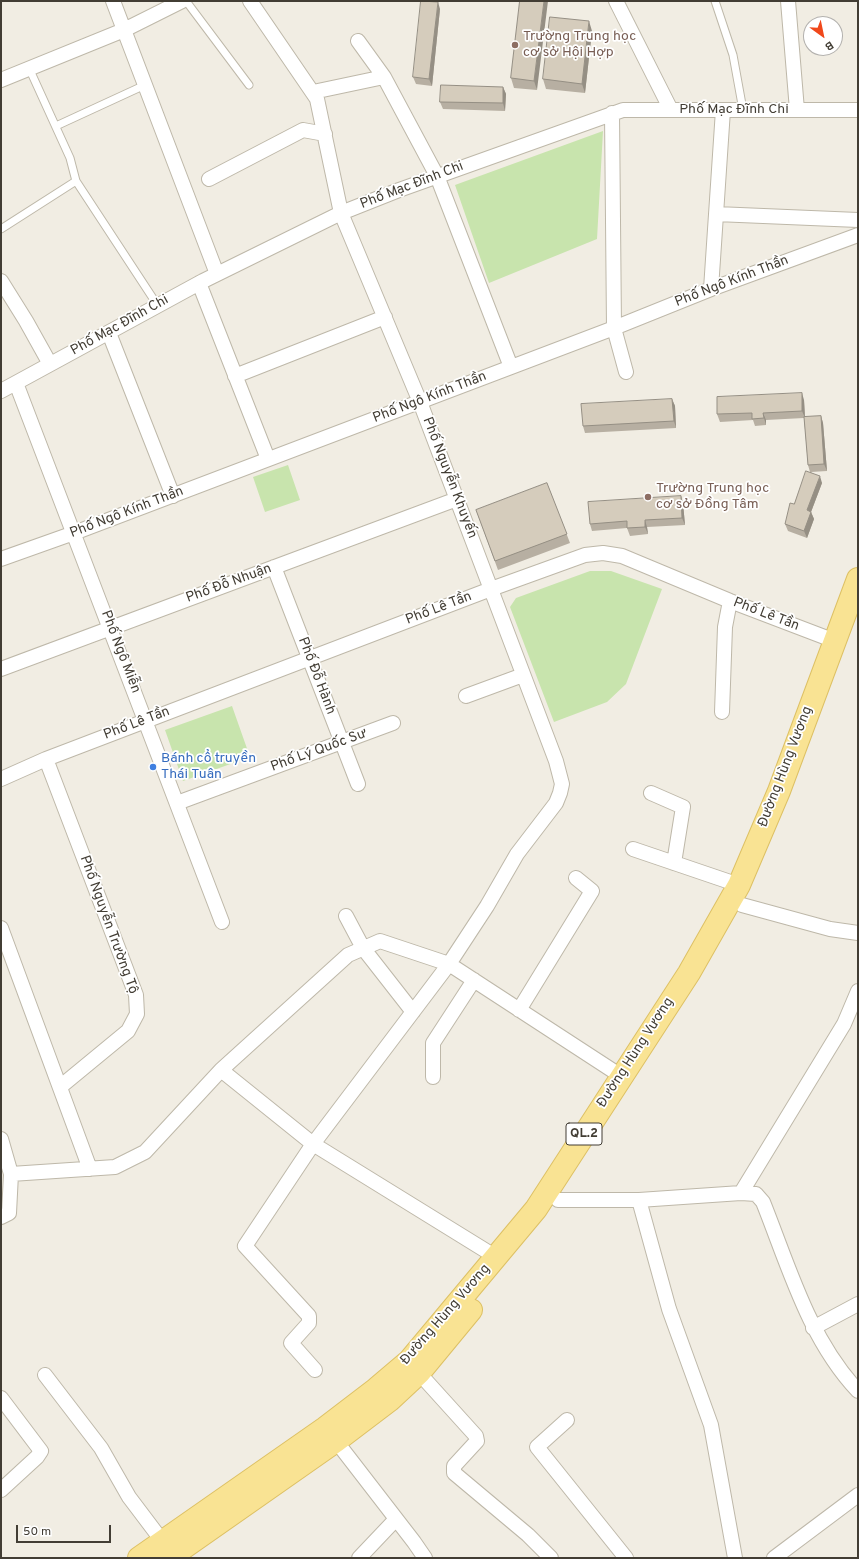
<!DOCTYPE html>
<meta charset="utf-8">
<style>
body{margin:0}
#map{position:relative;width:859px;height:1559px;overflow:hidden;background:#f1ede3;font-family:Overpass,sans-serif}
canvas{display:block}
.frame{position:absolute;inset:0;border:2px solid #423d34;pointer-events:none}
.north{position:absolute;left:803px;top:16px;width:40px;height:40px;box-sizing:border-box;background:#fff;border:1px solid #b3b1ae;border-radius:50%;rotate:147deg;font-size:11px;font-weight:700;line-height:16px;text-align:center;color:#423d34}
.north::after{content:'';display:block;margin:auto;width:14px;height:18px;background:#f0481b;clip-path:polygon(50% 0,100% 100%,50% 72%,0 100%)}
.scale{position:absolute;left:16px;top:1525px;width:95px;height:18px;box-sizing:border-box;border:2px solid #423d34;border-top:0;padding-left:5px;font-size:12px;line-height:14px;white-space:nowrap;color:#423d34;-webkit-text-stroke:3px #fff;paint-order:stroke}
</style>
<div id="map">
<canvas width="859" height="1559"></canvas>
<div class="frame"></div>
<div class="north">B</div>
<div class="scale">50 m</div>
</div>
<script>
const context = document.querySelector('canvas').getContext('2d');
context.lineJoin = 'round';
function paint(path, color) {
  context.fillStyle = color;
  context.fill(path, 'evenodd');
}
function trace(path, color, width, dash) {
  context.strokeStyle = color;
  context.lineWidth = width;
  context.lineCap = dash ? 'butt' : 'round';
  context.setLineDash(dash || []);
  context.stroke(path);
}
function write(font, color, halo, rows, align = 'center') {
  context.font = font + ' Overpass,sans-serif';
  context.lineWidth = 3.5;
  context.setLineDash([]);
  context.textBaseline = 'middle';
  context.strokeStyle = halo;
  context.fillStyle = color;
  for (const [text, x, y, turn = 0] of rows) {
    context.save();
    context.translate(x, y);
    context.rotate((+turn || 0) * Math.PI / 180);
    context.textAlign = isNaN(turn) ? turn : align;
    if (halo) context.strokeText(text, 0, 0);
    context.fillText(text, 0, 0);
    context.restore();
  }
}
paint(new Path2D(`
 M603 131 597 239 489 283 455 185Z
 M288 465 300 500 265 512 253 477Z
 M590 571H611L662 589 626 684 607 702 554 722 510 607 516 598Z
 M232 706 250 757 183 781 165 730Z`), '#c8e4ad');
const service = new Path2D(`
 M186 1 249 85
 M715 1 733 55 743 110
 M29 68 70 158 76 181 158 306
 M56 126 145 85
 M1 229 76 181`);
const minor = new Path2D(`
 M113 1 217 274
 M250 1 317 99 341 213 420 402 556 761 562 784 560 793 556 803 517 854 487 906 449 964 313 1144 245 1246 309 1316V1323L291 1343 315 1370
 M616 1 671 110
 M788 1 797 110
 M358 41 384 77 437 176 511 367
 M1 80 124 30 182 1
 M313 92 384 77
 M612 113 614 328 626 372
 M209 179 303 130 325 134
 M716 214 858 220
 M1 281 26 321 50 364
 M199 283 268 459
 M711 289 723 110
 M109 333 173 496
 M235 376 385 317
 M16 383 222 922
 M1 391 203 281 341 213 399 190 623 110H858
 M1 559 74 533 614 328 711 289 858 235
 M274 567 358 784
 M1 669 457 499
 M466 696 523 675
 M722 712 725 627 730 601
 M46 759 136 995 137 1014 128 1031 60 1087
 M1 779 46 759 491 589 585 555 603 553 622 556 730 601 835 641
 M651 793 683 807 674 863
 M177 803 393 723
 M633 849 739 885
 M742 905 830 929 858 933
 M346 916 363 948 413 1012
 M1 928 90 1169
 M519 1010 592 891 576 878
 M221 1070 313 1144 496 1257
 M433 1077V1043L474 980
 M1 1139 11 1174 9 1213 1 1217
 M11 1174 115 1167 145 1152 221 1070 348 955 380 941 449 964 621 1076
 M741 1193 844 1024 858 991
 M558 1200H639L669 1309 711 1425 735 1558
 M639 1200 741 1193 756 1194 763 1202C789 1267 809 1339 858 1391
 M813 1328 858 1304
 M419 1373 476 1436 477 1441 454 1466V1473L528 1535 551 1558
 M45 1375 101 1448 129 1497 163 1542
 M1 1398 41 1451 37 1457 1 1490
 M567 1420 537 1447 626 1558
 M336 1441 414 1542 425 1558
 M359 1558 396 1519
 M774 1558 858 1495`);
const primary = new Path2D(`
 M139 1558 325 1428 376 1389 409 1361 536 1209 689 973 739 885 779 791 858 579
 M169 1558 336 1441 390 1400 419 1373 471 1310`);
trace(service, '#beb8a9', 9);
trace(minor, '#beb8a9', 16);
trace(primary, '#ddc064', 24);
trace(service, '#fff', 7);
trace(minor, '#fff', 14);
trace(primary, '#f9e393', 22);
paint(new Path2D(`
 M520 1 537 90 514 88 511 78Z
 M440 9 432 86 416 84 413 77Z
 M592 31 585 93 546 89 543 79Z
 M503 87 506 94 505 111 443 109 440 102Z
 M672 399 675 406 676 428 585 433 583 426Z
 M804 400 805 417 821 416 823 423 827 471 811 472 822 483 811 512 814 519 807 538 788 531 785 524 794 504 810 472 808 465 804 418 766 420V425L755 426 753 420 720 422 717 414Z
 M547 483 570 543 498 570 476 510Z
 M681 496 683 503 685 525 647 527 648 534 630 536 627 528 592 531 590 524Z`), '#b7afa2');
paint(new Path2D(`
 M544 1H548L537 90 534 81Z
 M438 2 440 9 432 86 429 79Z
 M589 21 592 31 585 93 582 84Z
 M503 87 506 94 505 111 503 103Z
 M802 393 804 400 805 418 802 411Z
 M672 399 675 406 676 428 674 421Z
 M763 413 766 420V425L764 418Z
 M821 416 823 423 827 471 824 464Z
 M820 476 822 483 811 512 814 519 807 538 804 531 807 510Z
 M681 496 683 503 685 525 682 518Z
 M645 520 647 527 648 534 645 527Z`), '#958f84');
const building = new Path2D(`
 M421 1 438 2 429 79 413 77Z
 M520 1H544L534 81 511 78Z
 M550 17 589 21 582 84 543 79Z
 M441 85 503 87V103L440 102Z
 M802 393V411L763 413 764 418 752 419V413L717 414V397Z
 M672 399 674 421 583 426 581 404Z
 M821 416 824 464 808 465 804 417Z
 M806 471 820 476 807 510 811 512 804 531 785 524 790 503 794 504Z
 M547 483 567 534 495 561 476 510Z
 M681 496 682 518 645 520V527L627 528V521L590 524 588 502Z`);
paint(building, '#d5ccbc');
trace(building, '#958f84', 1);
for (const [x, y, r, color] of [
 [515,45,4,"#8d6e63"],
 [648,497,4,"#8d6e63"],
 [153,767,4,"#3f7fe0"]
]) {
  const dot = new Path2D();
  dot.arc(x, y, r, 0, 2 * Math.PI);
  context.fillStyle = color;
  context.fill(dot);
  trace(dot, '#fff', 1.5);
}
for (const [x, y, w] of [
 [584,1134,36]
]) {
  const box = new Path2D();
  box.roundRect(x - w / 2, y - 11, w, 22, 3);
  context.fillStyle = '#fff';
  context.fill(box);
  trace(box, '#423d34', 1);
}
write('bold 13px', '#423d34', null, [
 ["QL.2",584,1134]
]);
write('14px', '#785e54', '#fff', [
 ["Trường Trung học",523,37],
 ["cơ sở Hội Hợp",523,53],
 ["Trường Trung học",656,489],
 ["cơ sở Đồng Tâm",656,505]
], 'left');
write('14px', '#423d34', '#fff', [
 ["Phố Mạc Đĩnh Chi",734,110],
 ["Phố Mạc Đĩnh Chi",412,186,-21],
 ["Phố Ngô Kính Thần",732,282,-21],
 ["Phố Mạc Đĩnh Chi",120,326,-29],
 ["Phố Ngô Kính Thần",430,398,-21],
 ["Phố Nguyễn Khuyến",449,478,69],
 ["Phố Ngô Kính Thần",127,513,-21],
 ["Phố Đỗ Nhuận",229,584,-20],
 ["Phố Lê Tần",439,609,-21],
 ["Phố Lê Tần",766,615,21],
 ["Phố Ngô Miễn",120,652,69],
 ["Phố Đỗ Hành",316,676,69],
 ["Phố Lê Tần",137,724,-21],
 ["Phố Lý Quốc Sư",319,751,-20],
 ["Đường Hùng Vương",786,767,-69],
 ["Phố Nguyễn Trường Tộ",108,925,70],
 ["Đường Hùng Vương",636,1053,-57],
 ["Đường Hùng Vương",446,1315,-49]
]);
write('14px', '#366cbe', '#fff', [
 ["Bánh cổ truyền",161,759],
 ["Thái Tuân",161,775]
], 'left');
</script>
